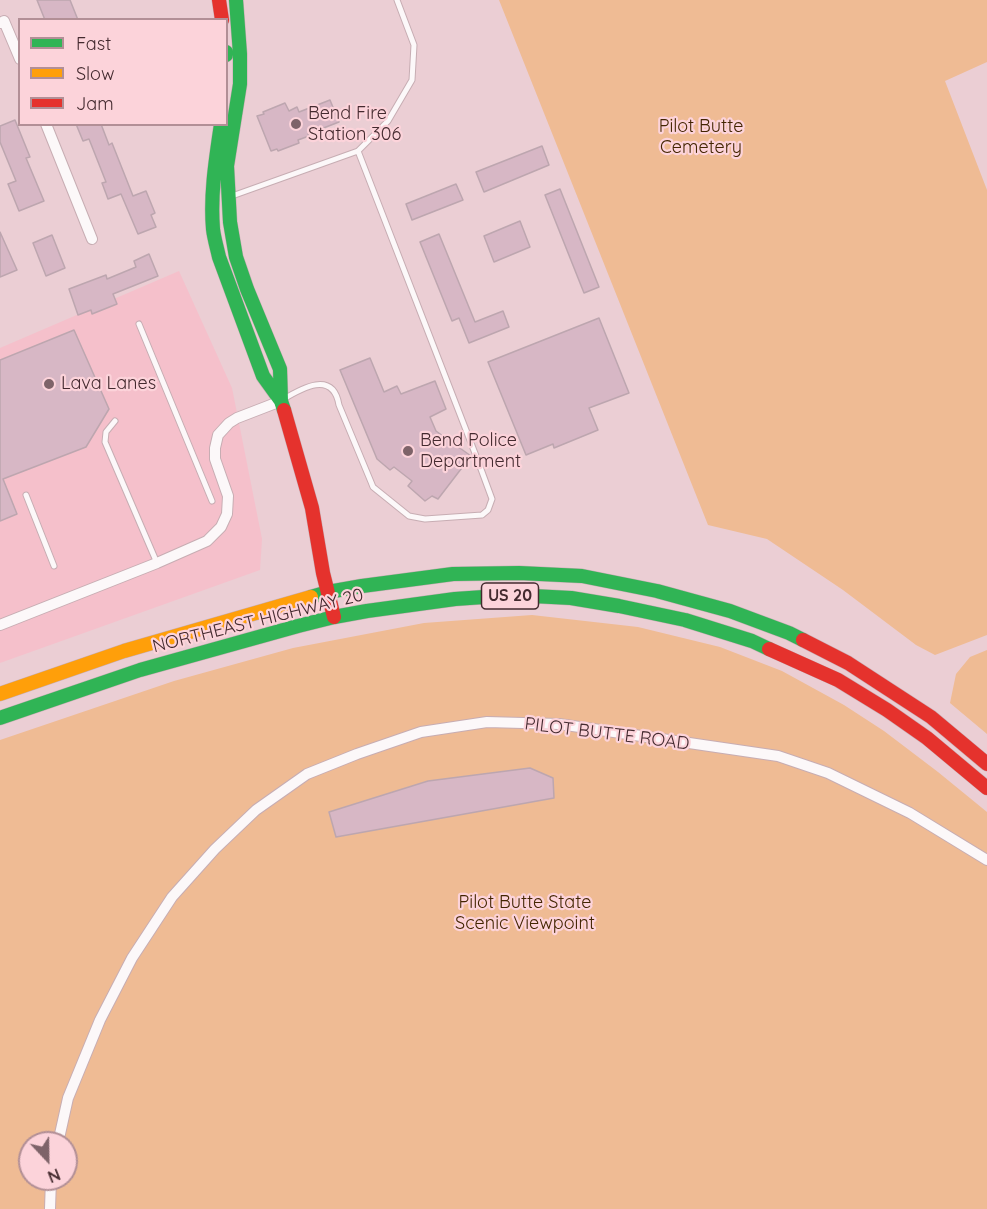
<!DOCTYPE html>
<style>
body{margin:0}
#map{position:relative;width:987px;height:1209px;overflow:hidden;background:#ebced4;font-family:Quicksand,sans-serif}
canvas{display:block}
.legend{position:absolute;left:18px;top:18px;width:210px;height:108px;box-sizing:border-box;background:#fcd3da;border:2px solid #b28f96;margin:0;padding:8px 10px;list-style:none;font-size:18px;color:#442a2f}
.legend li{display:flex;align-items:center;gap:12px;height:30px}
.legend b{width:30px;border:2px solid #b28f96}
.north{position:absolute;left:18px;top:1131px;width:60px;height:60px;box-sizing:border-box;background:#fcd3da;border:2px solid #b28f96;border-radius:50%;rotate:158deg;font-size:16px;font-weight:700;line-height:24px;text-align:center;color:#442a2f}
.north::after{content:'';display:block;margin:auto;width:21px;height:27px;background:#7e6369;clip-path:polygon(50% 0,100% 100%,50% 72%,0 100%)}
</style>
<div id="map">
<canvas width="987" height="1209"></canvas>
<ul class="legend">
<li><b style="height:8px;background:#30b455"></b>Fast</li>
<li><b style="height:8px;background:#ff9f0a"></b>Slow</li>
<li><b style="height:8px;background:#e5322d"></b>Jam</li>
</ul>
<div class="north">N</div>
</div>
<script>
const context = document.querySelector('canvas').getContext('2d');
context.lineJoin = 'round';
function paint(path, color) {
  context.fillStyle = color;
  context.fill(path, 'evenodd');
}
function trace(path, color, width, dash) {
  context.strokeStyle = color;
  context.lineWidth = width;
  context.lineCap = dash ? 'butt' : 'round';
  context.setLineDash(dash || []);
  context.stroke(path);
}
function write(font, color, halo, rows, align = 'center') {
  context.font = font + ' Quicksand,sans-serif';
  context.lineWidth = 4.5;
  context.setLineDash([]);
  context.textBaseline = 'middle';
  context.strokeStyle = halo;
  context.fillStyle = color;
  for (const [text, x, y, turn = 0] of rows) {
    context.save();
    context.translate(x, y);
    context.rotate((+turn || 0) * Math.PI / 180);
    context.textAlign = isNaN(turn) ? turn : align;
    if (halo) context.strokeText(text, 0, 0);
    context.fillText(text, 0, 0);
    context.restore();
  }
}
paint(new Path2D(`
 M179 271 232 388 262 539 260 570 0 663V348Z`), '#f5c0cb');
paint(new Path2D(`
 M499 0H987V62L945 81 987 190V635L935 655 916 645 843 590 767 539 708 525Z
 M532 615 638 627 720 647 782 671 844 705 884 731 938 772 987 812V1209H0V740L174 681 293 648 424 623ZM30 1143H66V1179H30Z
 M987 650V734L950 703 956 674 970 657Z`), '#efbb94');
const building = new Path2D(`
 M37 0H70L78 20H45Z
 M330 100 339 122 308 134 309 136 298 140 299 143 278 151 277 149 271 151 257 116 264 114 263 112 285 103 289 111 297 107 299 112Z
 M15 120 30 157 26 158 44 201 19 211 8 184 16 181 0 142V126Z
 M76 124H101L109 145 112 143 133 196 146 191 155 213 151 215 156 227 138 234 121 194 108 199 102 183 106 182 89 139 83 141Z
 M542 146 549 165 484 192 476 172Z
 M456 184 463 200 412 220 406 204Z
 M560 189 599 287 584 293 545 195Z
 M520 221 530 247 494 262 484 236Z
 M0 232 17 270 0 277Z
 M439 234 475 322 503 311 509 327 469 343 459 318 452 321 420 242Z
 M52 235 65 268 46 276 33 243Z
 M149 254 158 276 113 294 117 304 92 314 91 310 78 315 69 289 106 275 107 279 136 267 134 261Z
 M599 318 629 393 589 408 598 430 554 448 553 444 526 455 488 362Z
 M74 330 109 409 86 447 3 479 17 514 0 521V360Z
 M370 358 384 392 397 386 401 394 435 381 446 409 430 417 436 431 471 456 438 499 432 496 425 501 408 486 412 481 394 467 390 470 377 459 340 370Z
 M530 768 553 778 554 798 336 837 329 812 428 781Z`);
paint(building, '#d7b7c5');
trace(building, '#bda6af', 1.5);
const lane = new Path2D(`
 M232 196 358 151 388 121 412 80 414 45 397 0
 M139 324 212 501
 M282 400C302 388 333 370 339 405L371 482 373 487 409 516 425 519 482 515 488 510 492 499 478 461 358 151
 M115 421 106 432 105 442 157 563
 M26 495 54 566`);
const street = new Path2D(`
 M0 23 4 21 20 59
 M46 124 92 239
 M0 625 157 563 207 541 221 527 227 514 228 496 215 459V448L218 435 229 423 237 418 281 401
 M58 1143 68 1098 100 1020 132 958 172 897 215 849 256 810 307 774 357 754 421 732 487 722 559 724 778 756 828 773 910 813 987 860
 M50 1209 51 1179`);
const fast = new Path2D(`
 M236 0 240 54V84L227 166 230 222 236 257 247 289 280 369 281 401 284 410
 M226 52V55
 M221 124C216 158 210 194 213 229 214 238 217 248 219 257L263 376 281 401
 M311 597 328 592 362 586 453 574 519 573 582 576 657 591 730 611 789 633 803 640
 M0 718 140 670 298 626 334 617 367 611 455 599 513 595 571 598 619 606 685 620 752 641 769 649`);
const slow = new Path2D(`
 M0 694 124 651 311 597`);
const jam = new Path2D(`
 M219 0 222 20
 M284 410 312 508 323 573 334 617
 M803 640 848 663 931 717 987 764
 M769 649 838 680 887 710 927 738 987 788`);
trace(lane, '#c7adb3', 7);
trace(street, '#c7adb3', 12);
trace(fast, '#c7adb3', 15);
trace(slow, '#c7adb3', 15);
trace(jam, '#c7adb3', 15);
trace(lane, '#fcf8f9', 5);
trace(street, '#fcf8f9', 10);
trace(fast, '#30b455', 14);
trace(slow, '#ff9f0a', 14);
trace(jam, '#e5322d', 14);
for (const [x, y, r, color] of [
 [296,124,6,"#7e6369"],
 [49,384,6,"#7e6369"],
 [408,451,6,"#7e6369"]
]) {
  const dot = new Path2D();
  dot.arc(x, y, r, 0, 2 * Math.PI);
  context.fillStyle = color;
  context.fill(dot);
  trace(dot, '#fcd3da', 2);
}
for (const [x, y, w] of [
 [510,596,57]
]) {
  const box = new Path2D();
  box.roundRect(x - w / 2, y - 13, w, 26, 4.5);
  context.fillStyle = '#fcd3da';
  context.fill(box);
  trace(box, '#442a2f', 1.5);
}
write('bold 16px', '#442a2f', null, [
 ["US 20",510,596]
]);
write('18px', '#442a2f', '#fcd3da', [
 ["Bend Fire",308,114],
 ["Station 306",308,135],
 ["Lava Lanes",61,384],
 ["Bend Police",420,441],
 ["Department",420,462]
], 'left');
write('18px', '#432501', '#fcd3da', [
 ["Pilot Butte",701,127],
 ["Cemetery",701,148],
 ["Pilot Butte State",525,903],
 ["Scenic Viewpoint",525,924]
]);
write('18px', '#442a2f', '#fcd3da', [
 ["NORTHEAST HIGHWAY 20",258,621,-14],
 ["PILOT BUTTE ROAD",607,734,7]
]);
</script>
